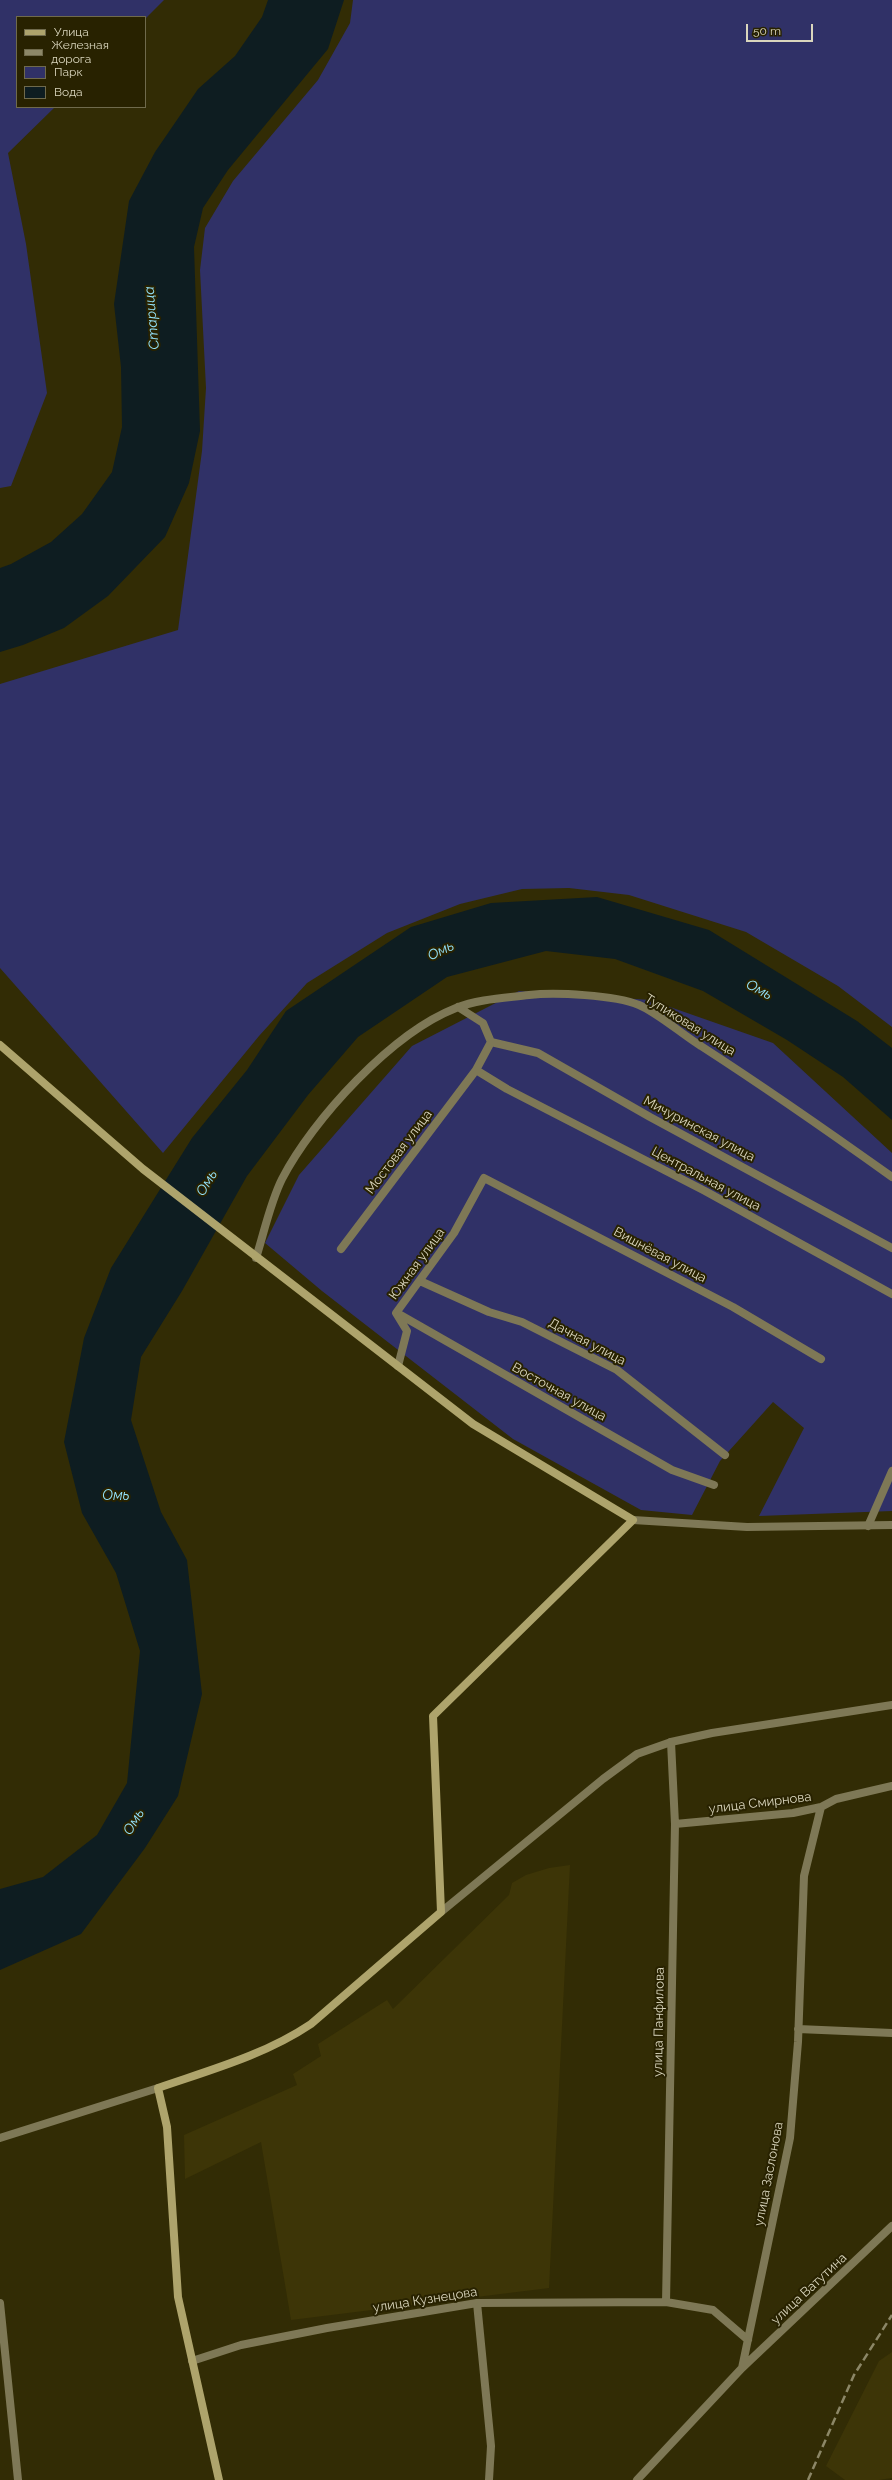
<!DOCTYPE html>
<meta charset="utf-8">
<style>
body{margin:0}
#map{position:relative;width:892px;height:2480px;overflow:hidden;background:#322c05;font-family:Raleway,sans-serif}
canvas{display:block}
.legend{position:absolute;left:16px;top:16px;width:130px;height:92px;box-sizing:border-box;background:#282200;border:1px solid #6f6a4c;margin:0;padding:5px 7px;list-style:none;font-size:12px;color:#dad6bd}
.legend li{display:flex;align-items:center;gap:8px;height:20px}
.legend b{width:20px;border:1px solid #6f6a4c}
.scale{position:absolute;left:746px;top:24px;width:67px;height:18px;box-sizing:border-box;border:2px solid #dad6bd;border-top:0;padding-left:5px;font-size:12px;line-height:14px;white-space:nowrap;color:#dad6bd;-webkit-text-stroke:3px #282200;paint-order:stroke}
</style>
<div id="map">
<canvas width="892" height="2480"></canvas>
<ul class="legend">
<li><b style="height:5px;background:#aea46c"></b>Улица</li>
<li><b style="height:5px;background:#8c8767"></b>Железная дорога</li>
<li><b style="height:11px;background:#303167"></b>Парк</li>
<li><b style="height:11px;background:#0e1d21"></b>Вода</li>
</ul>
<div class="scale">50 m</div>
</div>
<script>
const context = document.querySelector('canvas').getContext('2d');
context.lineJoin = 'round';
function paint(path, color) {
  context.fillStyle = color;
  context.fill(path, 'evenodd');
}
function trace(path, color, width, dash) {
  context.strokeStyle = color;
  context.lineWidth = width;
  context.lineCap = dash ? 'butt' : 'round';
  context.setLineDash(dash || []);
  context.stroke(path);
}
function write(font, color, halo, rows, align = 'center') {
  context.font = font + ' Raleway,sans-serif';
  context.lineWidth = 4;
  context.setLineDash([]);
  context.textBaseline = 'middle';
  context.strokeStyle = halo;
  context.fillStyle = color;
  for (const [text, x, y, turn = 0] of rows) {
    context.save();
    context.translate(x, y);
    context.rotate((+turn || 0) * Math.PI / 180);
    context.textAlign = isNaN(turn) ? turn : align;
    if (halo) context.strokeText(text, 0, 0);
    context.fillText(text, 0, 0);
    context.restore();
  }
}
paint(new Path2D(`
 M570 1865 549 2288 291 2320 261 2142 185 2179 184 2135 297 2085 293 2074 321 2056 318 2044 387 2000 393 2009 509 1895 512 1883 526 1875 549 1868Z
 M892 2352V2478L879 2480H845L826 2466 879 2361Z`), '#3d3507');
paint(new Path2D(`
 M0 0H164L145 19V17H17V107H55L8 153 26 244 47 393 11 486 0 488Z
 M353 0H892V1027L838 986 746 932 629 895 569 888 522 889 460 904 387 933 307 983 259 1036 163 1153 0 968V684L178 630 202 451 206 388 200 270 205 228 233 181 318 80 350 23Z
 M519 991 650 1000 773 1043 892 1153V1511L759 1516 804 1428 773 1402 720 1461 692 1515 641 1510 513 1439 322 1291 265 1243 299 1175 412 1046Z`), '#303167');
paint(new Path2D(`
 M268 0H344L328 49 228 170 203 208 194 247 200 431 189 483 165 537 108 596 64 628 23 645 0 652V568L11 564 51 542 82 514 112 472 122 427 121 367 114 304 129 201 155 152 181 114 198 89 235 56 262 17Z
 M597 897 709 930 857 1021 892 1048V1120L843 1077 787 1040 703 991 615 959 546 951 447 977 358 1037 308 1095 247 1176 182 1291 141 1357 131 1420 161 1512 187 1560 202 1694 178 1796 145 1848 81 1934 0 1970V1889L43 1877 97 1835 127 1783 140 1651 116 1573 82 1513 64 1442 84 1338 111 1268 192 1138 247 1070 286 1011 411 927 491 903Z`), '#0e1d21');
trace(new Path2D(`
 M458 1007 483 1023 491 1042 476 1070 507 1089 705 1191 892 1294
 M491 1042 538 1053 650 1117 892 1248
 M341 1249 476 1070
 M256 1258C264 1233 270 1203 282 1179 313 1119 392 1033 456 1008 478 999 505 998 529 995 555 992 615 995 639 1005 658 1013 683 1035 701 1046 766 1088 829 1132 892 1177
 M420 1281 489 1312 522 1322 617 1370 725 1455
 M397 1313 672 1470 714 1485
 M398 1366 407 1331 396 1313 454 1233 484 1178 733 1307 821 1359
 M868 1526 892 1471
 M675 1824 793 1813 821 1807 836 1799 892 1786
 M798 2029 892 2033
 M666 2302 675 1824 671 1742
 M0 2303 18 2480
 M477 2303 491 2446 489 2480
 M192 2361 241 2345 327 2328 477 2303 666 2302 713 2310 748 2340
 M742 2368 892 2226
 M637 2480 742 2368 790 2138 798 2042 804 1876 821 1807`), '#7e7856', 8);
trace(new Path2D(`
 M633 1520 747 1527 892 1525
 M441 1912 603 1779 637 1754 671 1742 712 1733 892 1705
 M0 2138 158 2088`), '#7e7856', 8);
trace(new Path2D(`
 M0 1045 143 1169 473 1424 633 1520 433 1716 441 1912 311 2024C265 2055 210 2070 158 2088L167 2127 178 2297 219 2480`), '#aea46c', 8);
trace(new Path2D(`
 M808 2480 854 2375 892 2315`), '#8c8767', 2.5, [8, 4]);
write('13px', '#dad6bd', '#282200', [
 ["Тупиковая улица",690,1025,32],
 ["Мичуринская улица",699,1129,28],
 ["Мостовая улица",399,1152,-53],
 ["Центральная улица",706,1179,28],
 ["Вишнёвая улица",660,1255,28],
 ["Южная улица",417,1264,-54],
 ["Дачная улица",587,1342,28],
 ["Восточная улица",559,1392,29],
 ["улица Смирнова",760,1803,-7],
 ["улица Панфилова",659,2022,-89],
 ["улица Заслонова",769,2174,-79],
 ["улица Ватутина",809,2289,-43],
 ["улица Кузнецова",425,2300,-9]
]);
write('italic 14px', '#94e3fc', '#282200', [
 ["Старица",152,318,-95],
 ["Омь",441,951,-26],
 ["Омь",759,990,28],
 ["Омь",207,1183,-59],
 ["Омь",116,1496],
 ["Омь",134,1822,-59]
]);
</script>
